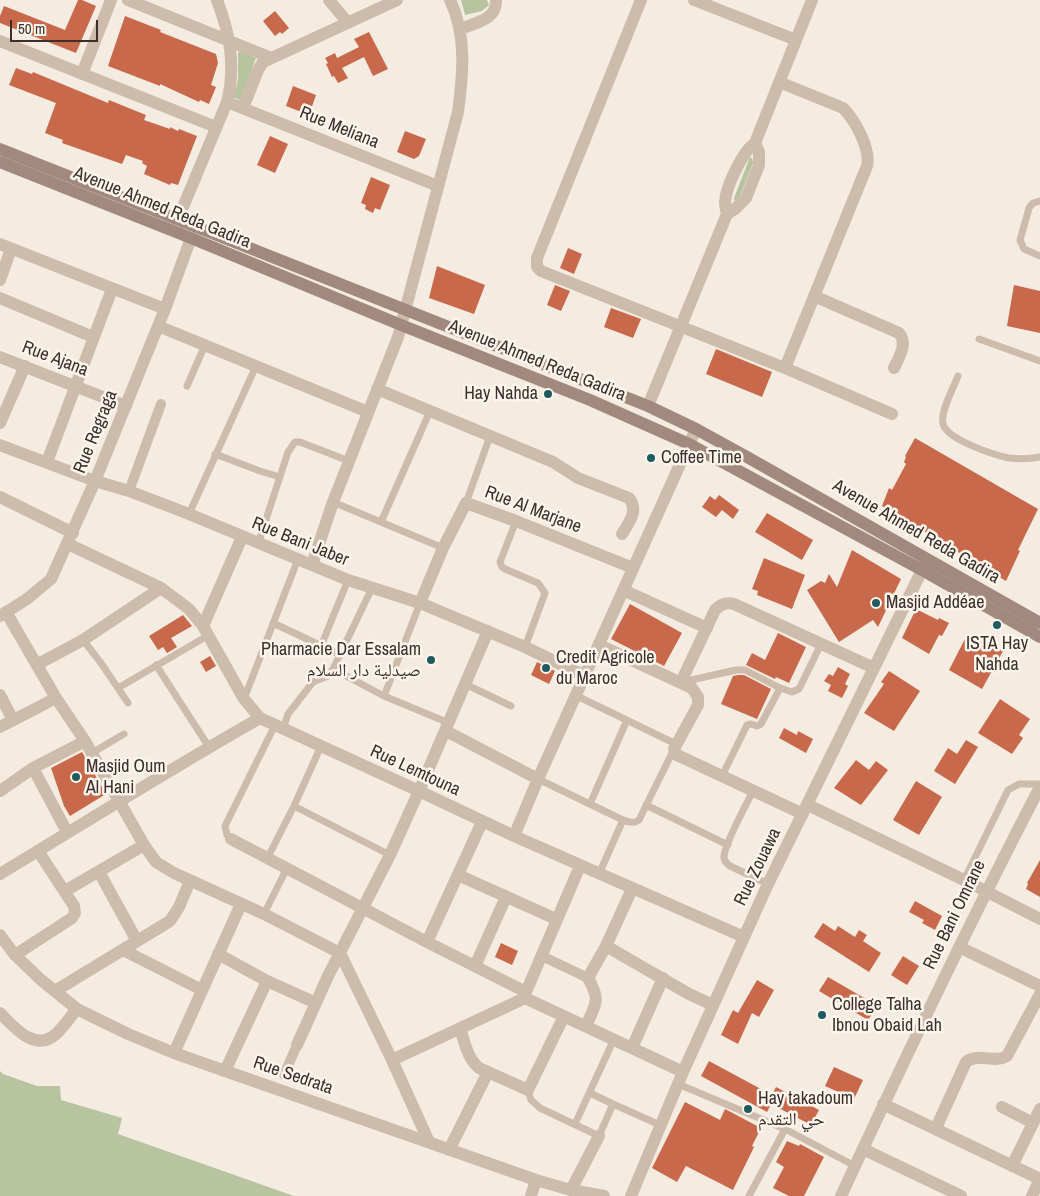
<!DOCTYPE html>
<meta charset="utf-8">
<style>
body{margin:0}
#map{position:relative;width:1040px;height:1196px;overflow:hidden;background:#f4ebe1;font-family:"Archivo Narrow",sans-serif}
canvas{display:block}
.scale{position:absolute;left:10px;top:20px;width:88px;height:22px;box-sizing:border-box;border:2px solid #3b302b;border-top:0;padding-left:6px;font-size:15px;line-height:18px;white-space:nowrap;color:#3b302b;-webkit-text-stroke:4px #fbf5ee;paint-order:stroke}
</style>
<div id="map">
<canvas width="1040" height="1196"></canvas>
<div class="scale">50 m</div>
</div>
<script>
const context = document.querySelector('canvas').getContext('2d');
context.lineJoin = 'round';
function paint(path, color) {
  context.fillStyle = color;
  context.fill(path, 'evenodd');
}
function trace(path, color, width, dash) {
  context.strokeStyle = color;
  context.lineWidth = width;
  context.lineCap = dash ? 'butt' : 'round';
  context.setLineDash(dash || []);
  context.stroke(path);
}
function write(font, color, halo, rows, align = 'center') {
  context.font = font + ' "Archivo Narrow","Noto Naskh Arabic",sans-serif';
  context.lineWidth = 5;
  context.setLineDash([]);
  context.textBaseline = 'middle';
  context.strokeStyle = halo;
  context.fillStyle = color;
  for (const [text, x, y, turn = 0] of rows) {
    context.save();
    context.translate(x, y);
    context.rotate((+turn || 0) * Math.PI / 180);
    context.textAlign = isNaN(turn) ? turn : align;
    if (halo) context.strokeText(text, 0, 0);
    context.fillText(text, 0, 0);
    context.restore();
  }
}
paint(new Path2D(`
 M461 0H487L489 5 482 11 465 15Z
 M239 51 256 58 240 100 232 97 236 88 238 80V53Z
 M750 157 752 158 753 163 738 201 735 202 734 198Z
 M0 1071 3 1074 37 1086H60L61 1100 122 1118 118 1134 294 1196H0Z`), '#b8c4a0');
paint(new Path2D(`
 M78 0H82L96 6 76 53 0 23V16L4 6 65 30Z
 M275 11 289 28 282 34 280 32 275 36 263 21Z
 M125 16 161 30 160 32 216 54 218 63 211 85 216 87 209 104 200 100 199 102 160 84V86L108 66Z
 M369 32 388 69 373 76 364 57 342 68 348 78 338 83 334 76 332 77 326 64 328 63 325 58 335 53 337 58 359 47 354 39Z
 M16 68 32 74 33 72 108 103 109 100 146 115 144 120 170 129V127L178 131 179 129 197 136 178 185 171 183 170 185 144 174 147 166 142 163 143 161 126 155 122 164 62 143 63 140 45 133 56 103 9 85Z
 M293 86 316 95 309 115 286 106Z
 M405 131 426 139 419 156 414 159 397 152Z
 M270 136 288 144 275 173 257 165Z
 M371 177 390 185 380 210 375 208 373 213 365 209 366 205 361 203Z
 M568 248 582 254 574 274 560 268Z
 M437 266 485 285 474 314 429 298Z
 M555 285 570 291 561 311 547 305Z
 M1014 285 1040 291V333L1007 326Z
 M611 308 641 319 633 338 604 327Z
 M716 349 772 372 762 397 706 374Z
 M915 438 1038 509 1018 550 1020 551 1006 581 882 506 889 488 892 490 906 464 904 462 906 457 905 456Z
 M719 495 739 510 733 519 722 510 716 517 702 507 710 496 715 500Z
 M767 513 813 540 802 560 755 532Z
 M852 550 901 579 878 627 873 620 839 642 807 590 821 581 825 583 829 574 837 587Z
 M764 558 805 575 792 609 757 595 758 591 752 589Z
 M630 604 682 633 664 666 611 639Z
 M916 609 938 620 939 618 949 623 942 636 939 635 929 654 902 638Z
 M183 615 192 626 171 638 177 647 167 653 163 647 158 650 149 636Z
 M778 633 806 647 789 683 776 677 775 679 746 665 752 653 765 660Z
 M967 635 991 647 992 645 1003 651 982 689 949 670Z
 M210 656 216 666 206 672 200 662Z
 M537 662 555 671 549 684 531 675Z
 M838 667 850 674 845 684 848 686 842 698 828 691 831 685 824 681 829 674 833 676Z
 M889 671 920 691 894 731 864 713 884 684 881 682Z
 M738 675H744L771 689 757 719 721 704 733 676Z
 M1000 699 1030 719 1019 735 1023 738 1012 754 978 733Z
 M784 728 797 735 798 731 813 739 806 753 779 738Z
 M966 740 978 747 955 784 934 771 948 748 957 754Z
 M82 752 106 794 70 816 64 806 51 768Z
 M856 760 869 770 876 761 888 770 861 805 834 788Z
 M916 781 942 797 919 835 893 820Z
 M1040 860V897L1026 889 1028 884 1027 883Z
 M915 901 942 916 935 930 922 923 924 920 909 912Z
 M823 923 835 931 838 926 855 937 859 930 867 935 863 941 881 953 869 972 814 937Z
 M501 943 518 951 512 965 495 957Z
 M903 956 919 966 907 985 891 975Z
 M828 977 866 999 861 1006 873 1013 868 1020 819 991Z
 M757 980 774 990 759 1017 752 1013 738 1044 721 1035 733 1010 738 1013Z
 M709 1061 772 1095 776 1087 819 1110 811 1125 771 1104 767 1112 701 1076Z
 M834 1067 863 1080 854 1099 825 1086Z
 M685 1102 720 1120 725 1109 761 1128 752 1146 754 1147 733 1190 686 1166 677 1182 652 1168Z
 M787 1141 799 1146 800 1144 824 1157 804 1196H789L773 1188 784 1167 776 1162Z`), '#c8694b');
trace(new Path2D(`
 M1040 201 1033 203 1029 208 1020 240 1024 249 1040 256
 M979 339 1040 361
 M958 376C954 387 940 412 943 423 945 439 994 455 1009 458 1019 459 1030 459 1040 457
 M187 386 205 345
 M215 454 260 471 280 477
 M333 502 443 548
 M466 503 490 436
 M189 514 256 366
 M516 521 500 562 502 567 505 569 538 583 545 593 525 647
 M381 522 430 411
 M258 544 288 452 295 442H300L349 461
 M273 623 341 655
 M83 640 101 663 128 703
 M321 646 348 580
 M156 665 209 747
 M333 669 384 696 449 723
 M682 682 736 670H745L780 688
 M465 684 511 706
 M118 688 209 635
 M384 696 420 603
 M577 696 676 744
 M244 699 298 559
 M283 729 288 714 313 682 328 676 333 669 372 588
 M92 753 124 734
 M722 776 747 725 751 724 757 726 761 724 780 688 792 692 799 689 821 644
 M538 779 623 820C629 822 634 824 639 820L673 751
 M753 791C746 805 725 843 724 856 723 861 727 863 730 866L768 884
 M590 804 627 720
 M646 805 728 845
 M294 806 390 855
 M231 839 227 835 225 826 275 725
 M267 859 294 806 321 746
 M599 874 623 820
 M964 880 1008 790 1019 784H1040
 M264 914 287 868
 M678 1084 785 1129 855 1166
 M528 1090 531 1100 540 1108 599 1136 613 1104 660 1125
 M590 1093 613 1104
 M575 1124 614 1039
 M749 1196 785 1129`), '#cdbbac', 7);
trace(new Path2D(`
 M129 491 161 404
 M542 956 588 978
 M284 1075 297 1045`), '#cdbbac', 10);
trace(new Path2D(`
 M128 0 269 57
 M329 0 348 23
 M641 0 537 258V267L541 271 785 368 892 414
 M694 0 796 40
 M460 29C475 23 497 20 496 0
 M0 41 216 127
 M82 74 111 0
 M779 82 843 108C855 120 871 149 867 166L785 368
 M227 102 438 186
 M243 108 258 70 263 62 397 0
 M727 214 735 209 746 198 759 165V152L755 143
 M178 219 227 102C236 66 230 34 217 0
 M0 244 165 309
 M0 280 11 249
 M814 296 899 333C908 344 899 357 894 368
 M0 298 93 337
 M158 326 368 412
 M0 357 126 406
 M377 389 553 462 578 478 629 498C639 510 629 523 622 534
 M648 406 727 214C726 210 725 206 725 202 726 187 742 152 755 143L812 0
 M0 423 25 366
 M0 445 95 481 129 491 189 514 348 580 420 603 525 647 585 676
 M47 462 112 289
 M0 497 73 533
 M68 544 161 588 189 609 203 626 244 699 260 718 419 791 514 836 744 937
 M312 565 333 502 398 337 458 112C463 75 467 35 450 0
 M623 590 707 628
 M420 603 443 548 466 503 516 521 633 568
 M6 612 56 698 85 741 144 845 156 862 174 873 264 914 340 953 392 1060 429 1142
 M0 616 27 599 51 579 95 481 165 309 191 238
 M203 626 242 537
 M599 645 692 688 698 697V705L674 749 677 755 803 814
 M38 664 83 640 161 588
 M681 682 715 610C721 604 726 602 734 604L874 668
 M0 695 13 720
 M0 727 56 698
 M446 731 538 779
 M33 768 67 832
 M0 791 33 768 85 741
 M808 805 964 880 1040 919
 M514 836 538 779 696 429
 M231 839 427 942 526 992
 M99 872 137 941
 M0 874C86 822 172 768 260 718
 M458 875 556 919
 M65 891 144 845
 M427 942 482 822
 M606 946 689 994 713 1005
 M959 947 1040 986
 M123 950 202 990
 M218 954 267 981 316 1003
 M15 955 72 918 75 913 74 906 38 851
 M475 966 506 897
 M55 991 170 921 179 907 190 881
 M525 998 526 992 580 866
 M0 1013C14 1027 35 1053 56 1034 64 1027 70 1017 77 1009
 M586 1026C596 1003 601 1001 588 978L606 946 632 889
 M460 1028C465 1043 467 1058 479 1068L528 1090 564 1016
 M297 1045 328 976 390 855 419 791 488 631
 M632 1048 663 978
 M174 1053 241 904
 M392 1060 525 998 683 1072
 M225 1071 267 981
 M883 1104 1040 1179
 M1002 1107 1033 1123
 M936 1128 966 1062C978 1052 994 1064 1007 1056L1040 994
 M863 1149 961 1196
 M449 1150 488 1072
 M1012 1166 1040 1109
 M571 1190 599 1136
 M531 1196 536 1180
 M631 1196 683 1072 768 884 926 562
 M841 1196C905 1058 970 921 1040 787
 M1032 1196 1040 1179`), '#cdbbac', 12);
trace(new Path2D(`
 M0 935 15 955 40 979 77 1009 128 1034 174 1053 536 1180 571 1190 604 1196`), '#cdbbac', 12);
trace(new Path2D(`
 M0 149 648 406 696 429 747 457 1040 623
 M0 162 191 238 401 325 590 400 689 444 922 570 1040 637`), '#a18a7d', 12);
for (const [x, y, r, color] of [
 [548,394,5,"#1f5a5e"],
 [651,458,5,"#1f5a5e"],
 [876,603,5,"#1f5a5e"],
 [997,625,5,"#1f5a5e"],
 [431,660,5,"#1f5a5e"],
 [546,668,5,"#1f5a5e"],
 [76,777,5,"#1f5a5e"],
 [822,1015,5,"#1f5a5e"],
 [748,1109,5,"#1f5a5e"]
]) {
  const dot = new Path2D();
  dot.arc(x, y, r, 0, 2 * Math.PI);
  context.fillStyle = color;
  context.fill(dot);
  trace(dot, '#fbf5ee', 2);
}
write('18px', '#3b302b', '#fbf5ee', [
 ["Rue Meliana",339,128,22],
 ["Avenue Ahmed Reda Gadira",162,208,22],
 ["Rue Ajana",55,359,21],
 ["Avenue Ahmed Reda Gadira",537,361,22],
 ["Rue Regraga",96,432,-68],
 ["Rue Al Marjane",533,510,21],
 ["Avenue Ahmed Reda Gadira",916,532,30],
 ["Rue Bani Jaber",300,542,22],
 ["Rue Lemtouna",415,771,25],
 ["Rue Zouawa",758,867,-64],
 ["Rue Bani Omrane",955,915,-64],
 ["Rue Sedrata",293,1076,19]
]);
write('18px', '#3b302b', '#fbf5ee', [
 ["Hay Nahda",538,394,"right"],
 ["Coffee Time",661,458],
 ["Masjid Addéae",886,603],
 ["ISTA Hay",997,644,"center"],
 ["Nahda",997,665,"center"],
 ["Pharmacie Dar Essalam",421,650,"right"],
 ["صيدلية دار السلام",421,671,"right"],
 ["Credit Agricole",556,658],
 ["du Maroc",556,679],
 ["Masjid Oum",86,767],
 ["Al Hani",86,788],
 ["College Talha",832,1005],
 ["Ibnou Obaid Lah",832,1026],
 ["Hay takadoum",758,1099],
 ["حي التقدم",758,1120]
], 'left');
</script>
